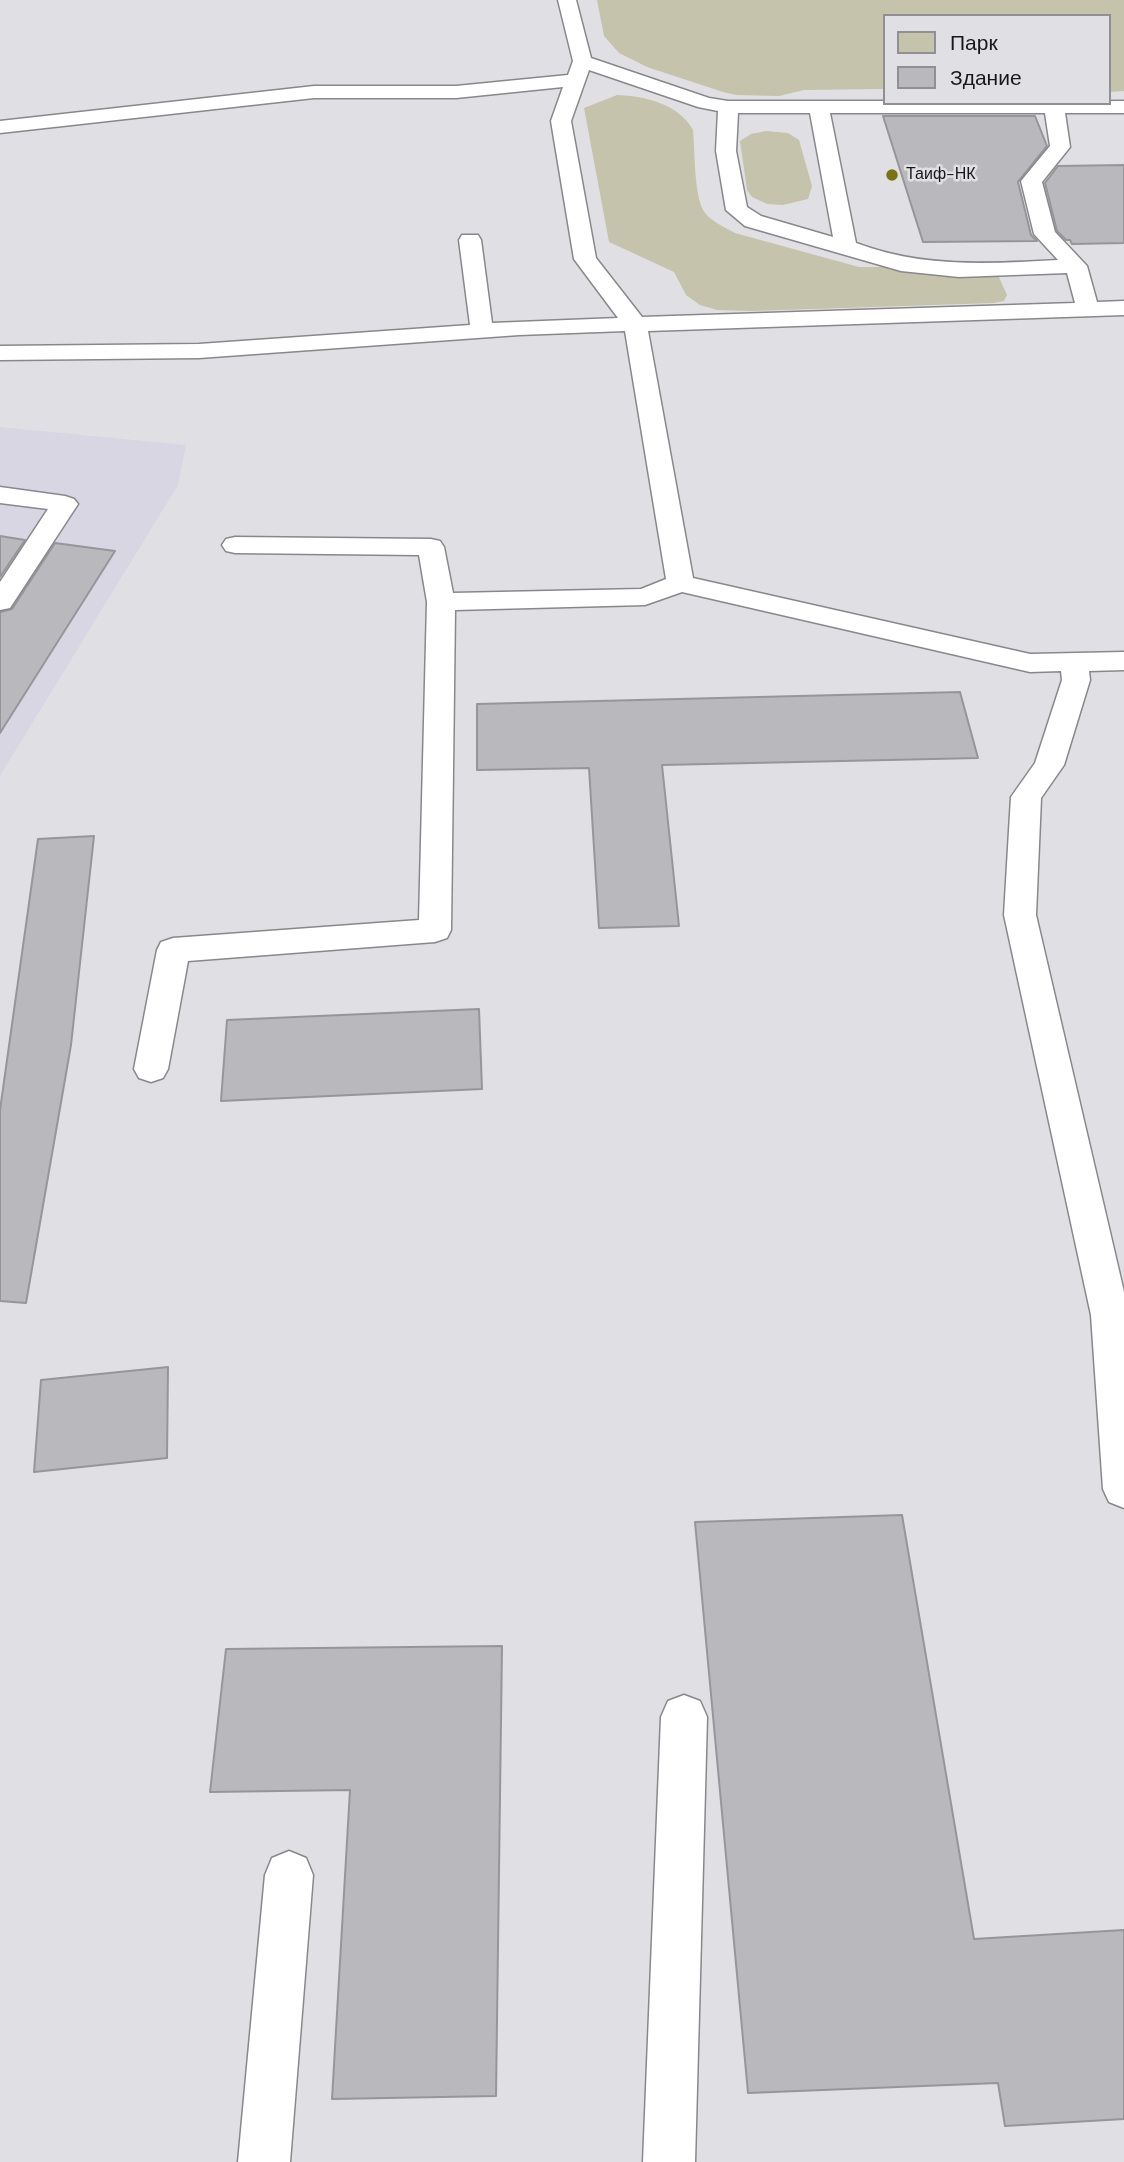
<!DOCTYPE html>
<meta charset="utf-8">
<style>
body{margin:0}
#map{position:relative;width:1124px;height:2162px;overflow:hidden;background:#e0e0e4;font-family:"DM Sans",sans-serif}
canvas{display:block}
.legend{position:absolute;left:883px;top:14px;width:228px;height:91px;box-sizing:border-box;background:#e0e0e4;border:2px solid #909093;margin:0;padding:9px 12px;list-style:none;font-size:21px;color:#181819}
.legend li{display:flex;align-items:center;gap:14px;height:35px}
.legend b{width:35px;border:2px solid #909093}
</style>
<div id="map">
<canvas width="1124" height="2162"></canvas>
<ul class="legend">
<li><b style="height:19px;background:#c5c3ac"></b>Парк</li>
<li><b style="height:19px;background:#b9b9bd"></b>Здание</li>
</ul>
</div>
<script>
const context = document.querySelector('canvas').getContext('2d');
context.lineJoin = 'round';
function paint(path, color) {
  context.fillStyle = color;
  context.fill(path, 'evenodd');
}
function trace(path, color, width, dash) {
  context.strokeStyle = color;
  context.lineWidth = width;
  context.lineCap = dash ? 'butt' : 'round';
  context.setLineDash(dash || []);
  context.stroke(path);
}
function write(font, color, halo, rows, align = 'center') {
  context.font = font + ' "DM Sans",sans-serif';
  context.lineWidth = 5;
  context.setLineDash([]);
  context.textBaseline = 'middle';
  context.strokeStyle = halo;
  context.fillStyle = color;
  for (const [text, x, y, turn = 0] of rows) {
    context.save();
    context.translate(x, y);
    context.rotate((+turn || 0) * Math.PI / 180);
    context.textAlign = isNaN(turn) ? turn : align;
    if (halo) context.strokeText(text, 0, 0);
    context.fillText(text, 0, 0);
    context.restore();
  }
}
paint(new Path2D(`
 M0 427 186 445 178 485 0 776Z`), '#d7d6e2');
paint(new Path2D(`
 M597 0H1124V91L1108 92V16H884V89L804 90 779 96 736 95 723 92 647 67 619 53 604 36Z
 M617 95C645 96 679 104 693 130 695 151 694 192 703 210 710 221 724 227 735 233L859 267H973L998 275 1007 295 1004 301 994 303 752 311 717 310 700 305 686 295 674 272 609 242 584 108Z
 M766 131 788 133 799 140 812 186 808 199 783 205 767 204 752 197 747 190 740 141 751 134Z`), '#c5c3ac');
const building = new Path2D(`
 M883 116H1035L1047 146 1018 182 1031 235 1037 241 923 242Z
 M1124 165V243L1072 244 1070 240H1066L1057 231 1045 183 1058 166Z
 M0 536 25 540 0 577Z
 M55 543 115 551 0 733V612L12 609Z
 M960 692 978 758 662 765 679 926 599 928 589 768 477 770V704Z
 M94 836 71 1045 26 1303 0 1301V1110L38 839Z
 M479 1009 482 1089 221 1101 227 1020Z
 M168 1367 167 1458 34 1472 41 1380Z
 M902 1515 974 1939 1124 1930V2119L1005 2126 998 2083 748 2093 695 1522Z
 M502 1646 496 2096 332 2099 350 1790 210 1792 226 1649Z`);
paint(building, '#b9b9bd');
trace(building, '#96969a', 2);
const service = new Path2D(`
 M558 0H576L591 58 709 98 728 101H884V103L1124 101V113H1065L1070 147 1042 182 1055 232 1087 266 1097 302 1124 301V315L648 331 693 578 1030 654 1124 652V670L1089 671 1090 680 1064 765 1041 798 1036 915 1124 1292V1508L1109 1502 1103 1489 1091 1315 1004 915 1011 797 1035 763 1062 680 1061 671 1030 672 682 592 645 605 455 610 451 930 447 938 435 942 188 961 168 1069 163 1078 151 1082 139 1078 134 1069 157 950 161 942 173 938 419 920 427 602 419 555 235 553 226 551 222 545 226 539 235 537 431 539 440 541 444 547 453 593 641 589 666 579 625 331 519 335 199 358 0 360V346L199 344 470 325 459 240 462 235H478L481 240 492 323 618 318 574 259 551 121 563 87 456 98H314L0 133V121L314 86H456L568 75 573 61ZM589 70 698 107 718 111 716 151 726 210 745 226 901 271 959 277 1067 273 1075 303 642 317 596 258 571 121ZM738 113H810L833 237 761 216 747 207 736 151ZM830 113H1045L1050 146 1021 181 1034 234 1058 260C989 264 922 268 856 243Z
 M0 487 65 496 74 499 78 504 10 608 0 610V582L48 509 0 503Z
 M684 1695 700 1701 707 1717 695 2162H643L661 1717 668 1701Z
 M289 1851 306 1858 313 1875 290 2162H238L265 1875 272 1858Z`);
trace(service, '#88888c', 3);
paint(service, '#fff');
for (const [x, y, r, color] of [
 [892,175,7,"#7a7214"]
]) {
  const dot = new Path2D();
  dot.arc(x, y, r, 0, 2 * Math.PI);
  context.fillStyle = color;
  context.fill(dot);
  trace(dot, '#e0e0e4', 2.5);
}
write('16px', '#181819', '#e0e0e4', [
 ["Таиф-НК",906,175]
], 'left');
</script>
